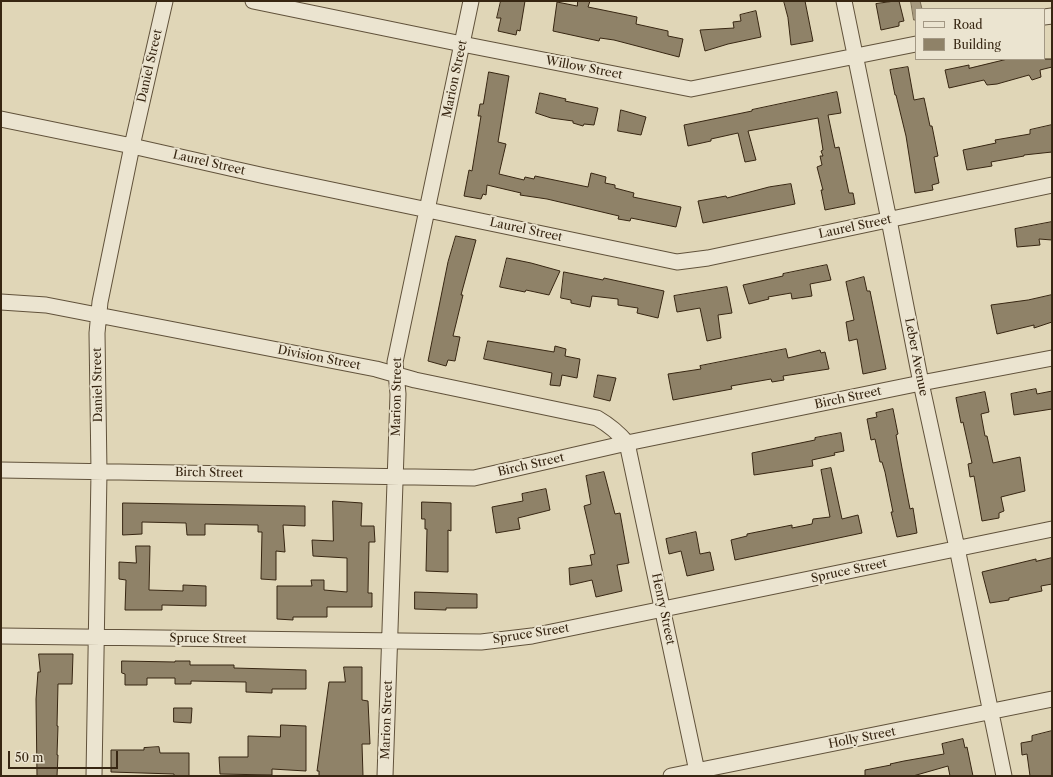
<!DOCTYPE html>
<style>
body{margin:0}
#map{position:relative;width:1053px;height:777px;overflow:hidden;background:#e0d6b7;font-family:"Libre Caslon Text",serif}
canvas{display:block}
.frame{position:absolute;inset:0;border:2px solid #372612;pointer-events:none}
.legend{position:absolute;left:915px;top:8px;width:130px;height:52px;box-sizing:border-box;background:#ebe4d0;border:1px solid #a39884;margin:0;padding:5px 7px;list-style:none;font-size:12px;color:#372612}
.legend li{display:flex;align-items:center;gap:8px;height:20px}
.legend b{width:20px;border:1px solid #a39884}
.scale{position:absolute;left:8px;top:751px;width:110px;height:18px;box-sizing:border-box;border:2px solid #372612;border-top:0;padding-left:5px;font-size:12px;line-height:14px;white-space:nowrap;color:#372612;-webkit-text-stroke:3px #ebe4d0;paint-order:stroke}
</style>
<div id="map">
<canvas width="1053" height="777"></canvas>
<div class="frame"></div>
<ul class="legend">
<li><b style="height:5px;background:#ebe4d0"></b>Road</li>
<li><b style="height:11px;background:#8f8268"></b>Building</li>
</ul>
<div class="scale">50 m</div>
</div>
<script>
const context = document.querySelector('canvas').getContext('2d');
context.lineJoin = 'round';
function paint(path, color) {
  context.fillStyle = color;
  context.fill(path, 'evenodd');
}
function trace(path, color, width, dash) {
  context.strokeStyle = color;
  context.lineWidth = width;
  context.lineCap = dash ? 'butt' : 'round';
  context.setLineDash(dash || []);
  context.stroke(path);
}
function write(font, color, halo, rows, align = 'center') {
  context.font = font + ' "Libre Caslon Text",serif';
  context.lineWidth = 4;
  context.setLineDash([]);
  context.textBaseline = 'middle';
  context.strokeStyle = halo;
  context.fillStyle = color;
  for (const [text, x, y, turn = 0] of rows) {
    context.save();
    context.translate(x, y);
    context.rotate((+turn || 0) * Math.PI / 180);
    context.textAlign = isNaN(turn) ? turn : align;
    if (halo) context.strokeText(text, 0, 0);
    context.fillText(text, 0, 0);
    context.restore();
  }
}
const water = new Path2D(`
 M911 1H920L922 9H916V20H914Z`);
paint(water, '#a79a7f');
trace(water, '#7a6c53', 1);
const building = new Path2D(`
 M501 1H525L520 31 517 30 516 35 498 31 501 18H497Z
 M578 1H590L588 7 637 17 636 24 668 31V36L683 39 679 57 614 40 600 38 599 41 553 31 557 2 577 6Z
 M784 1H805L813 41 791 45 788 18Z
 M895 1H899L904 21 899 22V26L881 30 876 4Z
 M756 11 761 37 728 44 705 51 700 30 734 28 733 22 741 21 740 15Z
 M1008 59H1052V67L1040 70 1041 77 1032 80 1029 75 997 84 987 85 984 80 949 88 945 70 969 65V68Z
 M908 67 914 100 924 98 930 126H932L938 156 934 157 939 183 932 185 933 190 915 193 906 136 896 95H895L890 70Z
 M489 72 509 76 498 142 506 144 499 174 524 180 525 177 534 179 535 176 588 187 591 173 606 177 605 183 615 185V188L634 193 633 197 681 207 676 227 631 218 630 221 618 219 619 216 547 199 520 195 521 193 487 185 486 195 483 194 481 199 464 196 469 170 472 171 481 116H478L480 104H483Z
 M837 92 841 113 828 115 835 148 839 147 849 193H853L855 204 825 210 821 190H823L817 167 822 165 820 156H823L821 151 823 150 818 118 748 131 756 160 745 162 738 133 711 139V141L688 146 684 125 752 111V110Z
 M540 93 566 99 565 101 598 108 594 125 584 124 583 126 573 123V121L551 118 536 113Z
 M621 110 646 117 641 135 618 131Z
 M1052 125V152L1024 155V156L991 162 992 166 967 170 963 150 996 143 995 140 1030 134V130Z
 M791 184 795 204 703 223 698 201 726 196 727 198 769 187Z
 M1052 222V240L1039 239 1040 245 1017 247 1015 229Z
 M456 236 476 240 461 295H463L453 336 460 337 455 361 448 360 446 366 428 361 448 262Z
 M507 258 531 263 560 271 549 295 526 290 525 292 500 287Z
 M827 265 831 280 810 284 812 296 792 299 791 293 768 297 769 299 749 304 743 285 783 276V274Z
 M564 272 603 280 604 278 664 291 658 318 637 313 638 308 618 305V299L592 296 590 307 571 303V300L561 298Z
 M864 277 867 291H870L886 369 863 374 857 339 849 341 846 322 854 320 846 282Z
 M727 287 732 313 718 315 721 338 707 341 700 308 677 312 674 296Z
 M1052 295V322L1034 328V325L997 334 991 305 1028 300Z
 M488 341 554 352 555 346 566 349 565 356 580 359 577 378 562 375 560 386 550 385 552 373 484 359Z
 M786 349 788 358 820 350 821 353 825 352 829 369 783 376 784 380 772 382 771 379 731 386 732 389 673 400 668 374 701 369 700 366Z
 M598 375 616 378 610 401 594 397Z
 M1036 389 1037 394 1052 391V409L1014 415 1011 394Z
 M985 392 989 412 981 414 985 436H987L993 463 1020 457 1025 491 1001 497 1004 511 999 513V518L982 521 974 476 970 477 968 464 972 463 963 422 961 423 956 398Z
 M893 409 898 434 896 435 902 468 910 509 913 508 917 533 897 537 891 512H893L885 472 882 462H880L875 439 871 440 867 419 877 417 876 413Z
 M841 433 844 451 834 453 835 455 812 460 813 466 754 475 752 453 815 440V438Z
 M831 468 842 519 858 515 862 533 735 560 731 540 747 536V534L792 525V528L812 524 813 519 830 517 821 470Z
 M604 472 615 514 620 513 629 563 617 565 622 591 596 597 592 580 570 585 569 568 592 565 590 555 595 554 584 506 591 504 586 476Z
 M546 489 550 510 518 518 520 529 496 533 492 507 523 501 522 494Z
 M333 501 362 503 361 526H374L375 542H369L368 593H372V607H327V617H293V620L277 619V586H312L311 580H324V590L347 592V558L313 556 312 540 333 541Z
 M422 502 451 503V531L448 530V572L426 571 427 529H425V519H422Z
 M123 503 305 506V526L283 525 285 552 276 551V580L261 579 262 532H258V525L205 524V535H187L186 523 142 522V534L123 535Z
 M696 532 700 554 710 552 714 570 687 576 681 551 669 554 666 539Z
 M136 546H150L149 590 183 591V585L206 586V606L162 605V610H125L126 580 119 579V562L136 563Z
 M1052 558V584L1041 586 1042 591 1009 598V600L990 603 982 572 1036 559V561Z
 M415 592 477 594V608H446V610L415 609Z
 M39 654H73L72 684H58L57 726H58L57 755H58L57 776H37L36 699 38 672H40Z
 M122 661 175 662V661H190V665H234V668L306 670V689H272V693L246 692V682L191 681V684H175V678H147V685H125V674L122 673Z
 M344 667H362V700L368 701 370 744H362L363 776H319V771H317L329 682H345Z
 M174 708H192L191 723 174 722Z
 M281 725 306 726V771L272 769V775L220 774 219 757H248V736L280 737Z
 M1052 731V776H1030L1027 754 1022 755 1021 743 1032 741V736Z
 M963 739 965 748 967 747 973 776H950L948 766 913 776H865V770L891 765 890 764 904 761 944 754 942 744Z
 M159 747 160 753H189V776H174V774L111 772V750H144V748Z`);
paint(building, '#8f8268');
trace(building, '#372612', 1);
const minor = new Path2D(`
 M253 1 462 44 691 89 916 44
 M844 1 889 220 921 383 957 548 1004 776
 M1044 17 1052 16
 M1 119 132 146 265 176 677 262 708 258 1052 185
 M1 302 46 305 376 369 415 380 597 418C609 425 618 432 627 443L698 776
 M1 470 474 478 627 443 921 383 1052 358
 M1 636 481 642 532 636 1052 529
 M94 776 99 472 97 333 100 302 132 146 165 1
 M385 776 398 394 395 362 471 1
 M671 776 1052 699`);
trace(minor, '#61523b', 17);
trace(minor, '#ebe4d0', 15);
write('12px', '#372612', '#ebe4d0', [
 ["Daniel Street",150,66,-77],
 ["Willow Street",584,68,11],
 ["Marion Street",455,79,-78],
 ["Laurel Street",209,163,13],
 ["Laurel Street",855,227,-12],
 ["Laurel Street",526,230,12],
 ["Leber Avenue",916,357,79],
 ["Division Street",319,358,11],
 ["Daniel Street",98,385,-91],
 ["Marion Street",397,397,-89],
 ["Birch Street",848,398,-12],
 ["Birch Street",531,465,-13],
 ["Birch Street",209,473,1],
 ["Spruce Street",849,571,-12],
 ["Henry Street",663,609,78],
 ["Spruce Street",531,634,-9],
 ["Spruce Street",208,639,1],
 ["Marion Street",387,720,-88],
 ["Holly Street",862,738,-11]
]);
</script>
